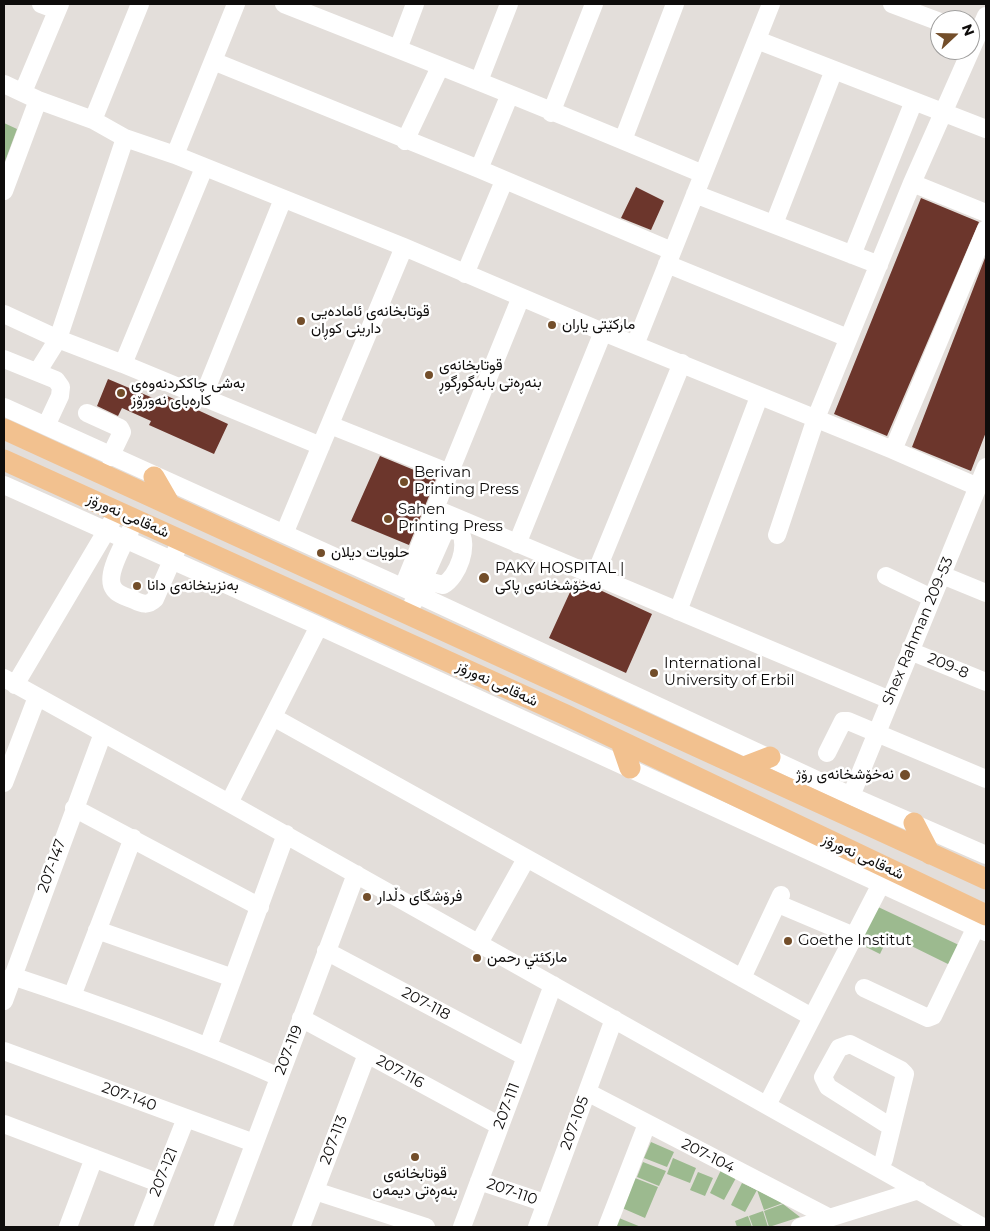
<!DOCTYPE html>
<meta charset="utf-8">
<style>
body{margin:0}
#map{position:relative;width:990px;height:1231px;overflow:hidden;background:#e3deda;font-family:Montserrat,sans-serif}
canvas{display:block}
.frame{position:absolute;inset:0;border:5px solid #0e0c0b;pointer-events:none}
.north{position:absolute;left:930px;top:10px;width:50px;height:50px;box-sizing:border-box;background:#fff;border:1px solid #9f9e9d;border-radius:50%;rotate:69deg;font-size:14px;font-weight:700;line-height:20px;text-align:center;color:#0e0c0b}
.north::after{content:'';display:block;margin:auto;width:18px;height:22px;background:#734e2a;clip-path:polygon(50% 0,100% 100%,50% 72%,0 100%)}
</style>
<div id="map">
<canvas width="990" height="1231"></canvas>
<div class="frame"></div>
<div class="north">N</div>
</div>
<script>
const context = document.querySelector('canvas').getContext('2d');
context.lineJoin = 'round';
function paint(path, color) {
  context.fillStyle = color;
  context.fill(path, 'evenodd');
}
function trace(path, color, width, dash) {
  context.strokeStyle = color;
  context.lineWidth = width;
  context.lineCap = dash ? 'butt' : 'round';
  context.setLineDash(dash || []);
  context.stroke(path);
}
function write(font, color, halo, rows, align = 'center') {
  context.font = font + ' Montserrat,Vazirmatn,sans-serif';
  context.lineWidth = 5;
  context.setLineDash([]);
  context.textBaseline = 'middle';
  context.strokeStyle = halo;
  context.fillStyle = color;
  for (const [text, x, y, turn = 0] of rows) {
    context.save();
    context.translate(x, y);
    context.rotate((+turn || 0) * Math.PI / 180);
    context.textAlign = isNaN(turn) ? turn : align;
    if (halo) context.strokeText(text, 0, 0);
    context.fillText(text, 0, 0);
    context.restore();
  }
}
paint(new Path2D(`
 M4 123 17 129 4 164Z
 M876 906 961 946 952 966 889 935 880 954 858 943Z
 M651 1142 674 1152 667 1167 644 1158Z
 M673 1158 696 1168 690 1183 667 1174Z
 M643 1162 666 1171 659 1186 637 1177Z
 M721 1170 736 1178 724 1200 710 1193Z
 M698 1172 713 1178 705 1196 690 1190Z
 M635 1178 658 1187 645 1218 622 1208Z
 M742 1183 757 1190 745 1212 731 1205Z
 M757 1190 783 1203 764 1210Z
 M783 1204 800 1217 769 1227 764 1211Z
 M763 1211 768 1227H753L749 1216Z
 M748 1216 752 1227H737L735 1221Z
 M619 1218 641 1227H615Z`), '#9cba8f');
paint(new Path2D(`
 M636 187 664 201 651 230 621 218Z
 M921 198 979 222 887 436 834 414Z
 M985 258 986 432 971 471 912 447Z
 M108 379 160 401 163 394 228 424 214 454 149 425 151 421 122 408 118 416 97 406Z
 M380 456 436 479 409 545 351 521Z
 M576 579 652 614 626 673 549 638Z`), '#6c362c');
trace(new Path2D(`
 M41 4 57 10
 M284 4C424 59 564 115 703 174
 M892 4 940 22
 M757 40 986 129
 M398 49 415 4
 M213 61 479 169 672 251
 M479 81 509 4
 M4 84 38 100 93 120 125 138 175 155 404 247 603 332 893 450 978 487
 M23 92 60 4
 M551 113 594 4
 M93 120 140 4
 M623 140 675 4
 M405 141 440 67
 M175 155 236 4
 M479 169 510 94
 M912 183 986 213
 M4 191 38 100
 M695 194 879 265
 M774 224 834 70
 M852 255 914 101
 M667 264 848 338
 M465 274 504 181
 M4 314 58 339 123 364 321 446
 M635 345 771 4
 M4 359 56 380 61 387 60 396 46 426
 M123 364 204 168
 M38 371 58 339 125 138
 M203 397 283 199
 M4 407 417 594 851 796 986 855
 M87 413 120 428 122 432 110 457
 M330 425 450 473
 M893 450 986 229
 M4 485 319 626 986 932
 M436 509 890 700
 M130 531C124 544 104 576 114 589 118 595 127 597 134 600 142 604 148 606 155 599L177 549
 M284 534 404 247
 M777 535 816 418 912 183 986 16
 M517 544 603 332
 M595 575 682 363
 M942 575 986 593
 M886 576 932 598
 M403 587 521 297
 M413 603 444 533 448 530 459 531C470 544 458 577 443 585L424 580
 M678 611 759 397
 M910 651 986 682
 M4 678 229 803 983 1227
 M15 685 111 523
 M273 717 812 1017
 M827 753 843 721H848L986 779
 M4 783 37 697
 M851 796 986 467
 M229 803 319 626
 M74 808 260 907
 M783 906 854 936
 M97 930 233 978
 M479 943 526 859
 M326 951 526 1057
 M12 976C103 1006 192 1038 279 1077
 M742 978 781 895
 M864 988 928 1018 933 1016 976 927
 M72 996 133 838
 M4 1001 103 733
 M301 1018 500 1126
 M208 1046 286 834
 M4 1051 254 1143
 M587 1092 830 1218
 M767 1105 881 884
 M4 1124 159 1183
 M880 1168 884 1159 905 1074 901 1070 850 1044 839 1048 823 1077 828 1087 891 1127
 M479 1181 545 1203
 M315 1191 426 1227
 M68 1227 94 1158
 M143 1227 186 1118
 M223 1227 356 874
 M301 1227 367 1054
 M462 1227 553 985
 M537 1227 614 1019
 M607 1227 647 1124
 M800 1227 919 1190`), '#fff', 18);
trace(new Path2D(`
 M4 429 986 879
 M4 460 566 715 986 915
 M154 477 169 503
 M621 742 630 768
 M744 767 770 757
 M914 823 930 854`), '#f2c18f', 21);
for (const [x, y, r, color] of [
 [301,321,5,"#734e2a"],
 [552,325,5,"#734e2a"],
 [429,375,5,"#734e2a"],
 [121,393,5,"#734e2a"],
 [404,482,5,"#734e2a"],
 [388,519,5,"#734e2a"],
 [321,553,5,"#734e2a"],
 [484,578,6,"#734e2a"],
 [137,586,5,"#734e2a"],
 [654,673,5,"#734e2a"],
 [905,775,6,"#734e2a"],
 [367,897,5,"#734e2a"],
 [788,941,5,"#734e2a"],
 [477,958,5,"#734e2a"],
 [415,1157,5,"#734e2a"]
]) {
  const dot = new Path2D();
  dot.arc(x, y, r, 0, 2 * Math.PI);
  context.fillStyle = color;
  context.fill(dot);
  trace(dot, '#fff', 2);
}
write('15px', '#0e0c0b', '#fff', [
 ["قوتابخانەی ئامادەیی",311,312],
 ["دارینی کوڕان",311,329],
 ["مارکێتی یاران",562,325],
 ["قوتابخانەی",439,366],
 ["بنەڕەتی بابەگوڕگوڕ",439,383],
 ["به‌شی چاككردنه‌وه‌ی",131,384],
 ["كاره‌بای نه‌ورۆز",131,401],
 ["Berivan",414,473],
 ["Printing Press",414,490],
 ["Sahen",398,510],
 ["Printing Press",398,527],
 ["حلويات ديلان",331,553],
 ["PAKY HOSPITAL |",495,569],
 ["نەخۆشخانەی پاکی",495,586],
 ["بەنزینخانەی دانا",147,586],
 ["International",664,664],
 ["University of Erbil",664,681],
 ["نەخۆشخانەی رۆژ",894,775,"right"],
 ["فرۆشگای دڵدار",377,897],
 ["Goethe Institut",798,941],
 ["ماركئتي رحمن",487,958],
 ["قوتابخانەی",415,1174,"center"],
 ["بنەڕەتی دیمەن",415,1191,"center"]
], 'left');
write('15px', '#0e0c0b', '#fff', [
 ["شەقامی نەورۆز",128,516,24],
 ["Shex Rahman 209-53",918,631,-67],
 ["209-8",948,666,23],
 ["شەقامی نەورۆز",497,684,25],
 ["شەقامی نەورۆز",863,857,25],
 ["207-147",52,866,-70],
 ["207-118",426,1004,28],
 ["207-119",289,1050,-69],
 ["207-116",400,1072,29],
 ["207-140",129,1097,20],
 ["207-111",507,1106,-69],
 ["207-105",575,1123,-70],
 ["207-113",334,1140,-69],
 ["207-104",708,1156,27],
 ["207-121",164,1172,-68],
 ["207-110",512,1192,19]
]);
</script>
